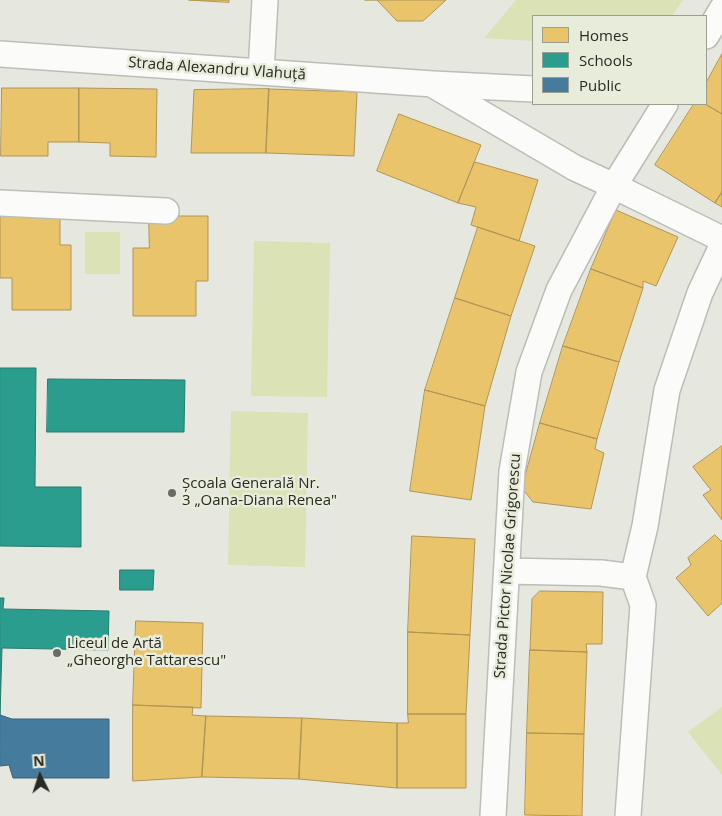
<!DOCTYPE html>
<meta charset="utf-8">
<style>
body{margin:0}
#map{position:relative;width:722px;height:816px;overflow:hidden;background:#e6e8df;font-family:"Open Sans",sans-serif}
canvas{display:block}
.legend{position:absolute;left:532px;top:15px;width:175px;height:90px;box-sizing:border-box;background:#e8ecdb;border:1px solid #9b9e91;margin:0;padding:6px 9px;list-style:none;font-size:15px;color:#282a23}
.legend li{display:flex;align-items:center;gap:10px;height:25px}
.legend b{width:25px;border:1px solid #9b9e91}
.north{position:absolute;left:15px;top:751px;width:50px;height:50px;-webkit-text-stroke:4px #e8ecdb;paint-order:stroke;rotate:356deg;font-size:14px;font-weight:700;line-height:20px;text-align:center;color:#282a23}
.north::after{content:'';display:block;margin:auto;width:18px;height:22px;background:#282a23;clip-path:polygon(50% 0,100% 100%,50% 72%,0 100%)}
</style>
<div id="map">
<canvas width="722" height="816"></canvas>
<ul class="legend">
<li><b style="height:14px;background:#e9c46a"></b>Homes</li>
<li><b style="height:14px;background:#2a9d8f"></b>Schools</li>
<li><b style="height:14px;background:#457b9d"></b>Public</li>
</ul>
<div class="north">N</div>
</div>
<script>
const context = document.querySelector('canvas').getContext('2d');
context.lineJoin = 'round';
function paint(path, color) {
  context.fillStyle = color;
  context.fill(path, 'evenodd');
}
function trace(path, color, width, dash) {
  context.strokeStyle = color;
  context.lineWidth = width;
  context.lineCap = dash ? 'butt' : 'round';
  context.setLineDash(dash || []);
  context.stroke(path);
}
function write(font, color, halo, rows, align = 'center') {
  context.font = font + ' "Open Sans",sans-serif';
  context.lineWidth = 5;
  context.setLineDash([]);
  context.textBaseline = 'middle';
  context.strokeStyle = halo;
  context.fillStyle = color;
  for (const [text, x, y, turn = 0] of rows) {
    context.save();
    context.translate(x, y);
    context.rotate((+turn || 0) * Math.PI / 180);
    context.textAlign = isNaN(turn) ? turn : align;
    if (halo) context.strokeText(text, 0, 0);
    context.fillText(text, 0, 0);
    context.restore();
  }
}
paint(new Path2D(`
 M516 0H683L672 16H533V41L484 38Z
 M85 232H120V274H85Z
 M254 241 330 243 327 397 251 396Z
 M231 411 308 413 305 567 228 565Z
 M722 707V775L688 732Z`), '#dae2b6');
const homes = new Path2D(`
 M189 0H229V2Z
 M365 0H446L423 21H397L377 0Z
 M722 54V114L705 104 706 83Z
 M2 88H79V142H48V156H1Z
 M79 88 157 89 156 157 110 156V143L79 142Z
 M269 89 357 92 354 156 266 153Z
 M269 89 266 153H191L194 90Z
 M694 104H705L722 114V192L715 203 655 165Z
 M399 114 481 145 458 203 377 171Z
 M475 162 538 180 519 241 471 225 476 207 458 203Z
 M722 192V207L715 203Z
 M60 210V245H71V310H12V278H0V211Z
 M616 210 678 237 656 286 643 281V288L591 269Z
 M149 216H208V281H196V316H133V248H149Z
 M478 227 535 246 511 316 455 298Z
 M591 269 643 288 619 362 563 346Z
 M455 298 511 316 485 406 425 390Z
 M563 346 619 362 597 439 540 423Z
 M425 390 485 406 471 500 410 491Z
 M540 423 597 439 595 449 604 453 591 509 533 502 522 488Z
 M722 446V520L703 495 711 490 693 467Z
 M715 535 721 541H722V603L708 616 676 578 691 565 688 558Z
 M412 536 475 539 470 635 408 632Z
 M540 591 603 592 602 644H586L587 652 530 650 532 599Z
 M136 621 203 623 201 708 133 705Z
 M408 632 470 635 466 714H408Z
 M530 650 587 652 584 734 527 733Z
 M133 705 193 707 192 715 206 716 202 777 133 781Z
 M408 714H466V788H397V723H408Z
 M206 716 302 718 299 779 202 777Z
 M302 718 397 723V788L299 779Z
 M527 733 584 734 582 816 525 815Z`);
paint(homes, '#e9c46a');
trace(homes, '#af9655', 1);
const schools = new Path2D(`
 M0 368H36L35 487H81V547L0 546Z
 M48 379 185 380 184 432H47Z
 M120 570H154L153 590H120Z
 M0 598H4L3 609 109 611 108 650 2 648 0 715Z`);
paint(schools, '#2a9d8f');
trace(schools, '#297a6f', 1);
const public = new Path2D(`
 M0 715 12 719H109V778H13L9 765 0 766Z`);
paint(public, '#457b9d');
trace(public, '#3c6378', 1);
const minor = new Path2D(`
 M706 36 722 9
 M0 54 433 84 533 89
 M261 72 265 0
 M435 86 575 168 614 186 722 239
 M0 203 166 211
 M507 571 601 573 633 577 645 526 667 390 700 293 722 246
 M493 816 512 471 529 372 559 290 614 186 665 104
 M628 816 643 605 633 577`);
trace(minor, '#bcbdb6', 28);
trace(minor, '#fbfcfa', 25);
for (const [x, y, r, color] of [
 [172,493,5,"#6a6c65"],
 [57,653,5,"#6a6c65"]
]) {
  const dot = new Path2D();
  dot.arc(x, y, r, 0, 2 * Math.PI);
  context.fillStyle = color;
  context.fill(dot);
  trace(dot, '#e8ecdb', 2);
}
write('15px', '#282a23', '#e8ecdb', [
 ["Strada Alexandru Vlahuță",217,69,4],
 ["Strada Pictor Nicolae Grigorescu",508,566,-86]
]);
write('15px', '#282a23', '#e8ecdb', [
 ["Școala Generală Nr.",182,484],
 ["3 „Oana-Diana Renea\"",182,501],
 ["Liceul de Artă",67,644],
 ["„Gheorghe Tattarescu\"",67,661]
], 'left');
</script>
